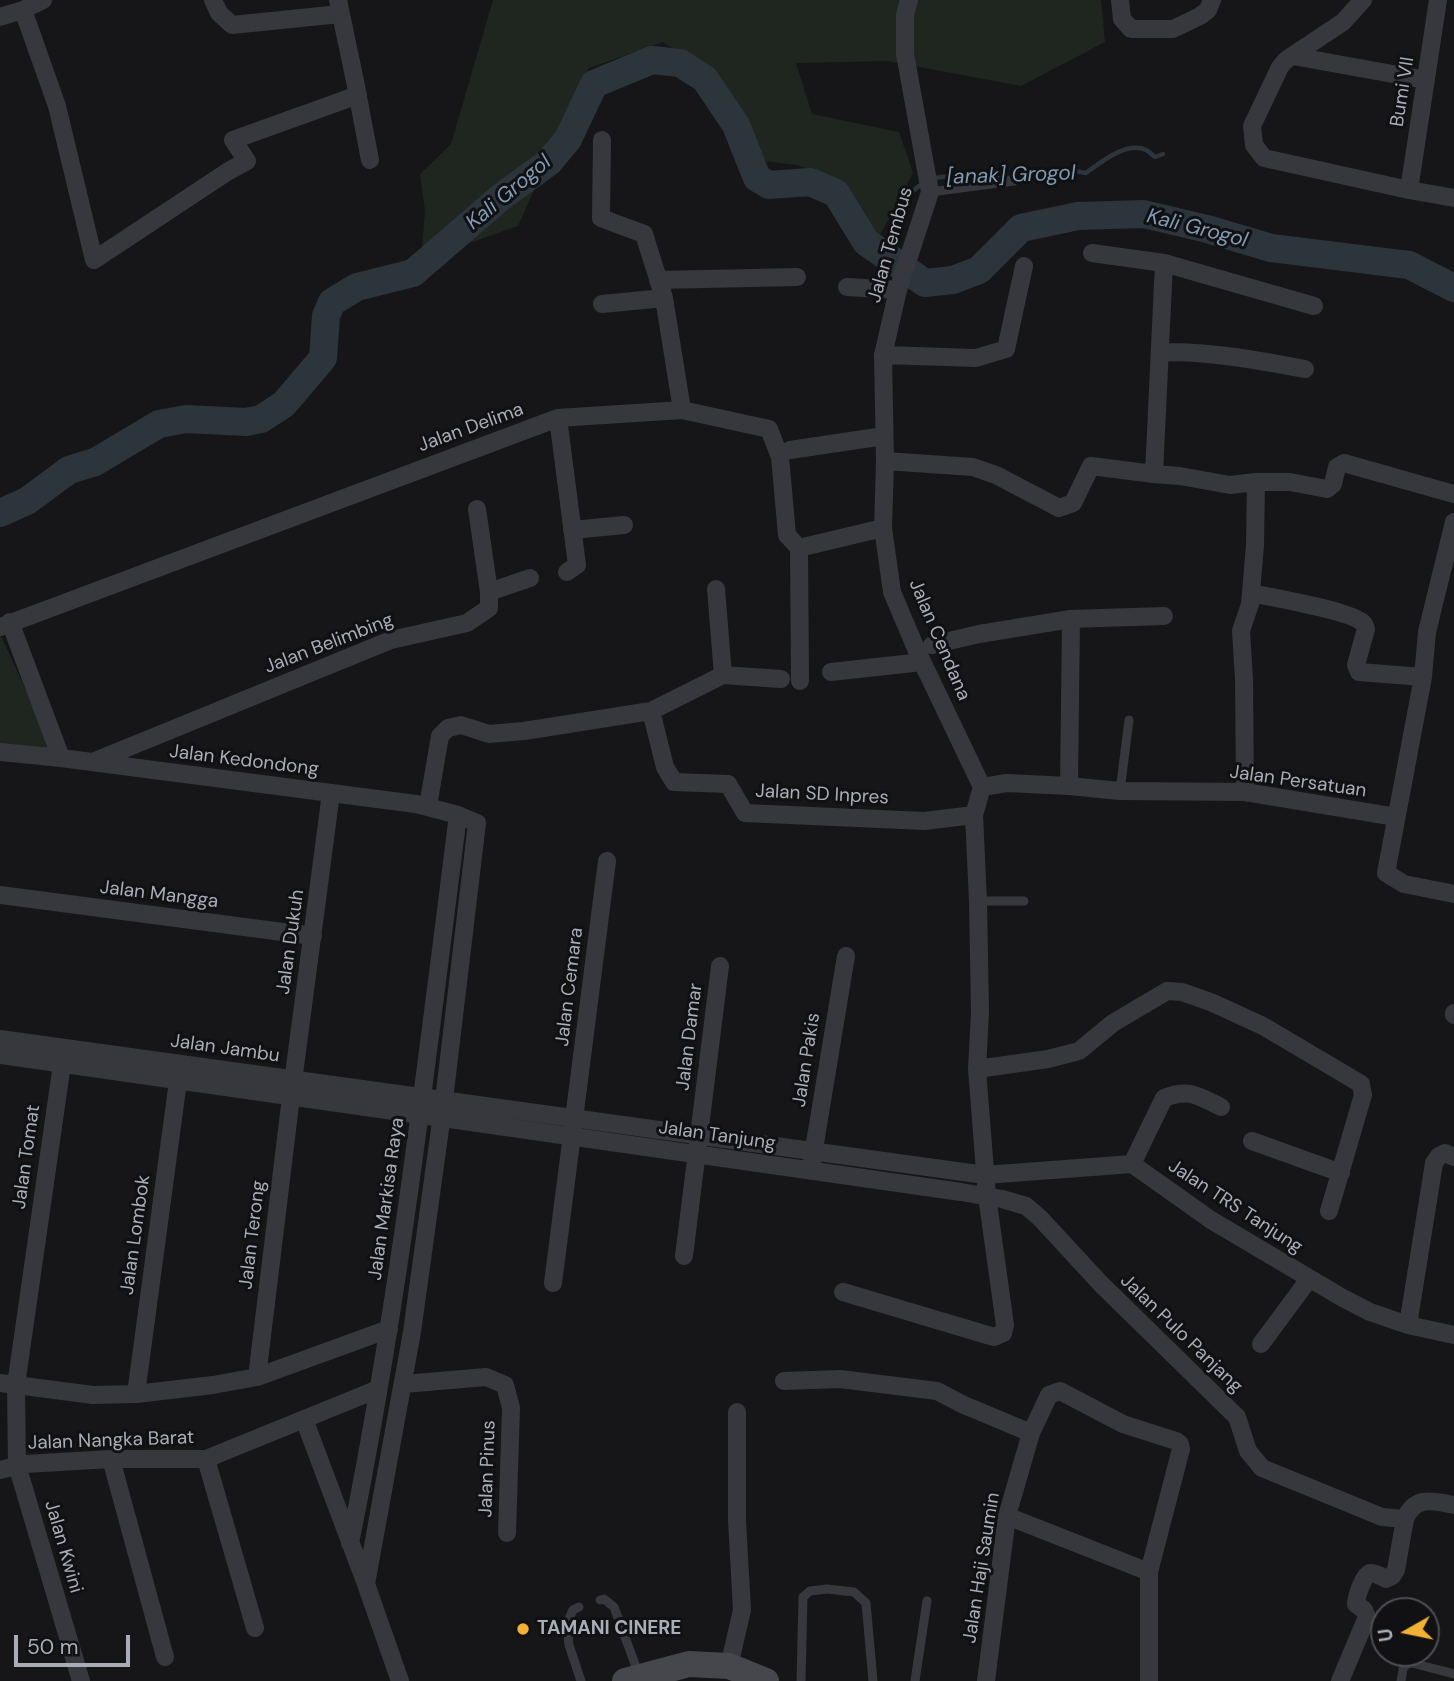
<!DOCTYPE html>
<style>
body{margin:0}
#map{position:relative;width:1454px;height:1681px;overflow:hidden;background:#161618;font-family:"DM Sans",sans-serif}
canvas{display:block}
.north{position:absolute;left:1370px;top:1597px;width:70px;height:70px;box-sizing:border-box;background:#111113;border:2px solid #4d4f55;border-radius:50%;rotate:261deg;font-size:19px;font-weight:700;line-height:28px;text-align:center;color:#a8adb8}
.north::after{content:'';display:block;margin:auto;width:24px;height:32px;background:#f2b134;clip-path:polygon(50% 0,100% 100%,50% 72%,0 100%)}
.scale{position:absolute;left:14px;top:1635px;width:116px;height:32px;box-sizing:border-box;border:4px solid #a8adb8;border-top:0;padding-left:9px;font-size:21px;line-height:24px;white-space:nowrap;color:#a8adb8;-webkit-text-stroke:5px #111113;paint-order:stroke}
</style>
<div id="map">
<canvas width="1454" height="1681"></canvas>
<div class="north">U</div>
<div class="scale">50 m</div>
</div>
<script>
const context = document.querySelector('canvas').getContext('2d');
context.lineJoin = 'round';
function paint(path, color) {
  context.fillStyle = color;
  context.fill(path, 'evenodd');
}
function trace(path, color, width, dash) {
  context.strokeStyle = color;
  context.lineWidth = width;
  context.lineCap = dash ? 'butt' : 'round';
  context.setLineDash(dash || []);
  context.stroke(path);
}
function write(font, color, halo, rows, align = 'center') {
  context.font = font + ' "DM Sans",sans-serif';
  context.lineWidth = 6;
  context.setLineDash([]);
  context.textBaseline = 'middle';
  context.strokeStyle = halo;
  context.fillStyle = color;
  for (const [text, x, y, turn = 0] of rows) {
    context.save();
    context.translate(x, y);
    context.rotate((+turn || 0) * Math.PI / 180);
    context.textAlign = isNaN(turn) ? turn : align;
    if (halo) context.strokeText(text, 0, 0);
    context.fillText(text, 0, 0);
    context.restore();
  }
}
paint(new Path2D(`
 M493 0H1101L1105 42 1021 86 887 61 796 63 812 114 899 132 913 173 879 237 829 175 797 165 755 160 701 67 663 42 589 68 518 226 421 260 425 211 420 174 451 144Z
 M0 634 56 755 0 749Z`), '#1e261f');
trace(new Path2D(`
 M933 178C946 177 959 174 972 175 981 175 990 178 999 178 1029 178 1055 166 1086 173 1101 162 1127 141 1146 150 1150 152 1152 155 1155 157L1163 154
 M883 253 902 200 919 186`), '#2c353c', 4.5);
trace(new Path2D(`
 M0 513 27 501 69 470 95 462 159 424 186 419 246 422 261 419 284 404 323 358 326 316 332 302 357 287 413 273 501 197 549 162 568 139 594 84 652 60 680 63 705 79 736 125 757 178 769 185 810 182 836 193 866 242 925 283 953 280 979 270 1021 228 1078 216 1144 214 1207 229 1271 248 1409 265 1454 288`), '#2c353c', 28);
trace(new Path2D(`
 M930 192 1014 181
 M1120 791 1129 720
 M978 901H1024
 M600 1600 604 1599 614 1607 639 1675
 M579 1607 573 1610 567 1623 569 1645 581 1681
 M801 1681 803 1597 810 1591 827 1589 854 1592 866 1603 873 1681
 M915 1681 927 1601
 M1401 1681 1403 1669 1407 1664 1412 1663 1454 1674`), '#37383d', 9);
trace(new Path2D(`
 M213 0 219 13 232 25 340 14
 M338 0 355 81 370 160
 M909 0 905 15V54L930 192 898 290 883 355 885 461 883 528 892 592 917 651 982 787
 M1120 0 1122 19 1131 29H1173L1200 16 1208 10 1212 0
 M1363 0 1343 22 1286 60 1280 67 1252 126 1254 145 1264 158 1409 190 1454 198
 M23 10 57 106 94 260 227 172 247 161 233 140 358 95
 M0 17 23 10 43 0
 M1293 56 1426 80
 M602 140 601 218 644 234 664 298 682 410
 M1409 190 1438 0
 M1092 253 1164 263 1314 306
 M658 280 797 277
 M847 287 898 290
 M602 304 664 298
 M1161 352C1209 351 1257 360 1305 369
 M883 355 976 358 1006 349 1024 266
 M558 418 577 565 567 572
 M790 450 884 436
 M885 461 973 467 996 475 1059 508 1073 503 1091 466 1154 474 1164 263
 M1154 474 1180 476 1230 485 1256 482H1290L1327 489 1333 484 1337 467 1344 463 1454 494
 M1454 522 1427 632 1423 677 1386 873 1404 884 1454 894
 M572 530 624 525
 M799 548 800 681
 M716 589 723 675
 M489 592 530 578
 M1251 593C1270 597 1354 611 1364 624 1365 625 1365 627 1366 629L1356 665 1359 672 1423 677
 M10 622 61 758
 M0 627 558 418 682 410 769 429 780 457 787 535 799 548 883 528
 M932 645 979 634 1071 619 1164 616
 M831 672 922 662
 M651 711 665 767 674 782 728 784 745 813 924 821 974 815
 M0 752 61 758 416 804 458 815 477 823 444 1100 412 1332 366 1584
 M95 761 391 640 467 623 489 608V592L477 509
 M1069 786 1071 619
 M982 787 1007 783 1069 786 1120 791 1245 792 1396 817
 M1245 792 1244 679 1241 631 1250 604 1255 545 1256 482
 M428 806 440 736 448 728 461 725 489 734 524 731 651 711 723 675 781 679
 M0 895 313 936
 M1454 1015V1013
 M0 1039 985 1175 1132 1164 1211 1220 1341 1297 1370 1312 1408 1325 1454 1335
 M0 1055 961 1192 1002 1199 1026 1206 1040 1218 1101 1284 1237 1417 1248 1451 1262 1468 1382 1517 1405 1519C1415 1495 1433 1501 1454 1505
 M62 1064 16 1385 17 1465 81 1681
 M977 1069 1048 1059 1079 1051 1113 1023 1167 991 1182 992 1213 1003 1263 1026 1361 1084 1363 1095 1329 1211
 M1252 1141 1341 1173
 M812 1161 846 956
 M1132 1164 1164 1098C1189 1088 1198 1096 1221 1107
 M684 1256 720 966
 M553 1283 607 861
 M843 1292 994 1337 1003 1333 1005 1325 987 1196 977 1069 980 1012 978 901 974 815 982 787
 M1408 1325 1434 1163 1439 1156 1445 1153 1454 1157
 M1261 1344 1309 1279
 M257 1377 291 1097 331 793
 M784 1381 840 1379 937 1391 964 1405 1031 1433
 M0 1383 93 1395 136 1394 213 1385 257 1377 389 1329
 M404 1384 486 1377 505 1385 511 1408 507 1533
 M136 1394 178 1081
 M304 1419 366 1584 400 1681
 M111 1459 165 1657
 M206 1459 255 1628
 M0 1470 25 1464 111 1459H206L378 1389
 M1007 1516 1149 1572
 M350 1543C399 1302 427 1059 458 815
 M729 1666 742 1610 737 1521V1412
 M986 1681 1007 1516 1031 1433 1049 1395 1060 1391 1123 1424 1176 1441 1180 1444 1181 1449 1149 1572V1681
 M1340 1681 1367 1617 1364 1610 1356 1604C1356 1598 1363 1575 1370 1573 1374 1572 1382 1577 1386 1579L1392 1576 1396 1570 1405 1519`), '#37383d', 18);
trace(new Path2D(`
 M625 1681 689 1664 729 1666 766 1681`), '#45474d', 26);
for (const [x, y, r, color] of [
 [523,1629,7,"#f2b134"]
]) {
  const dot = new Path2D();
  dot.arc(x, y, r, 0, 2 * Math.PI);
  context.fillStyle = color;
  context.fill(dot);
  trace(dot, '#111113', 2.5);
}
write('19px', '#a8adb8', '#111113', [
 ["Bumi VII",1403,92,-81],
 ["Jalan Tembus",891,245,-74],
 ["Jalan Delima",471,428,-20],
 ["Jalan Cendana",939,640,67],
 ["Jalan Belimbing",329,644,-21],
 ["Jalan Kedondong",244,761,7],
 ["Jalan Persatuan",1298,782,8],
 ["Jalan SD Inpres",822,795,3],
 ["Jalan Mangga",159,895,7],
 ["Jalan Dukuh",291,942,-82],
 ["Jalan Cemara",570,987,-83],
 ["Jalan Damar",690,1037,-83],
 ["Jalan Jambu",225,1049,8],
 ["Jalan Pakis",807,1060,-81],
 ["Jalan Tanjung",717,1136,8],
 ["Jalan Tomat",27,1157,-82],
 ["Jalan Markisa Raya",387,1199,-82],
 ["Jalan TRS Tanjung",1235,1207,33],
 ["Jalan Lombok",136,1235,-82],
 ["Jalan Terong",253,1235,-83],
 ["Jalan Pulo Panjang",1181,1334,44],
 ["Jalan Nangka Barat",111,1441,-2],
 ["Jalan Pinus",488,1469,-88],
 ["Jalan Kwini",63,1547,74],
 ["Jalan Haji Saumin",982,1568,-81]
]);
write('bold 19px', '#a8adb8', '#111113', [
 ["TAMANI CINERE",537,1629]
], 'left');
write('italic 21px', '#7f9bb3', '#111113', [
 ["[anak] Grogol",1011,176,-2],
 ["Kali Grogol",509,193,-40],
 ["Kali Grogol",1197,229,14]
]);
</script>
